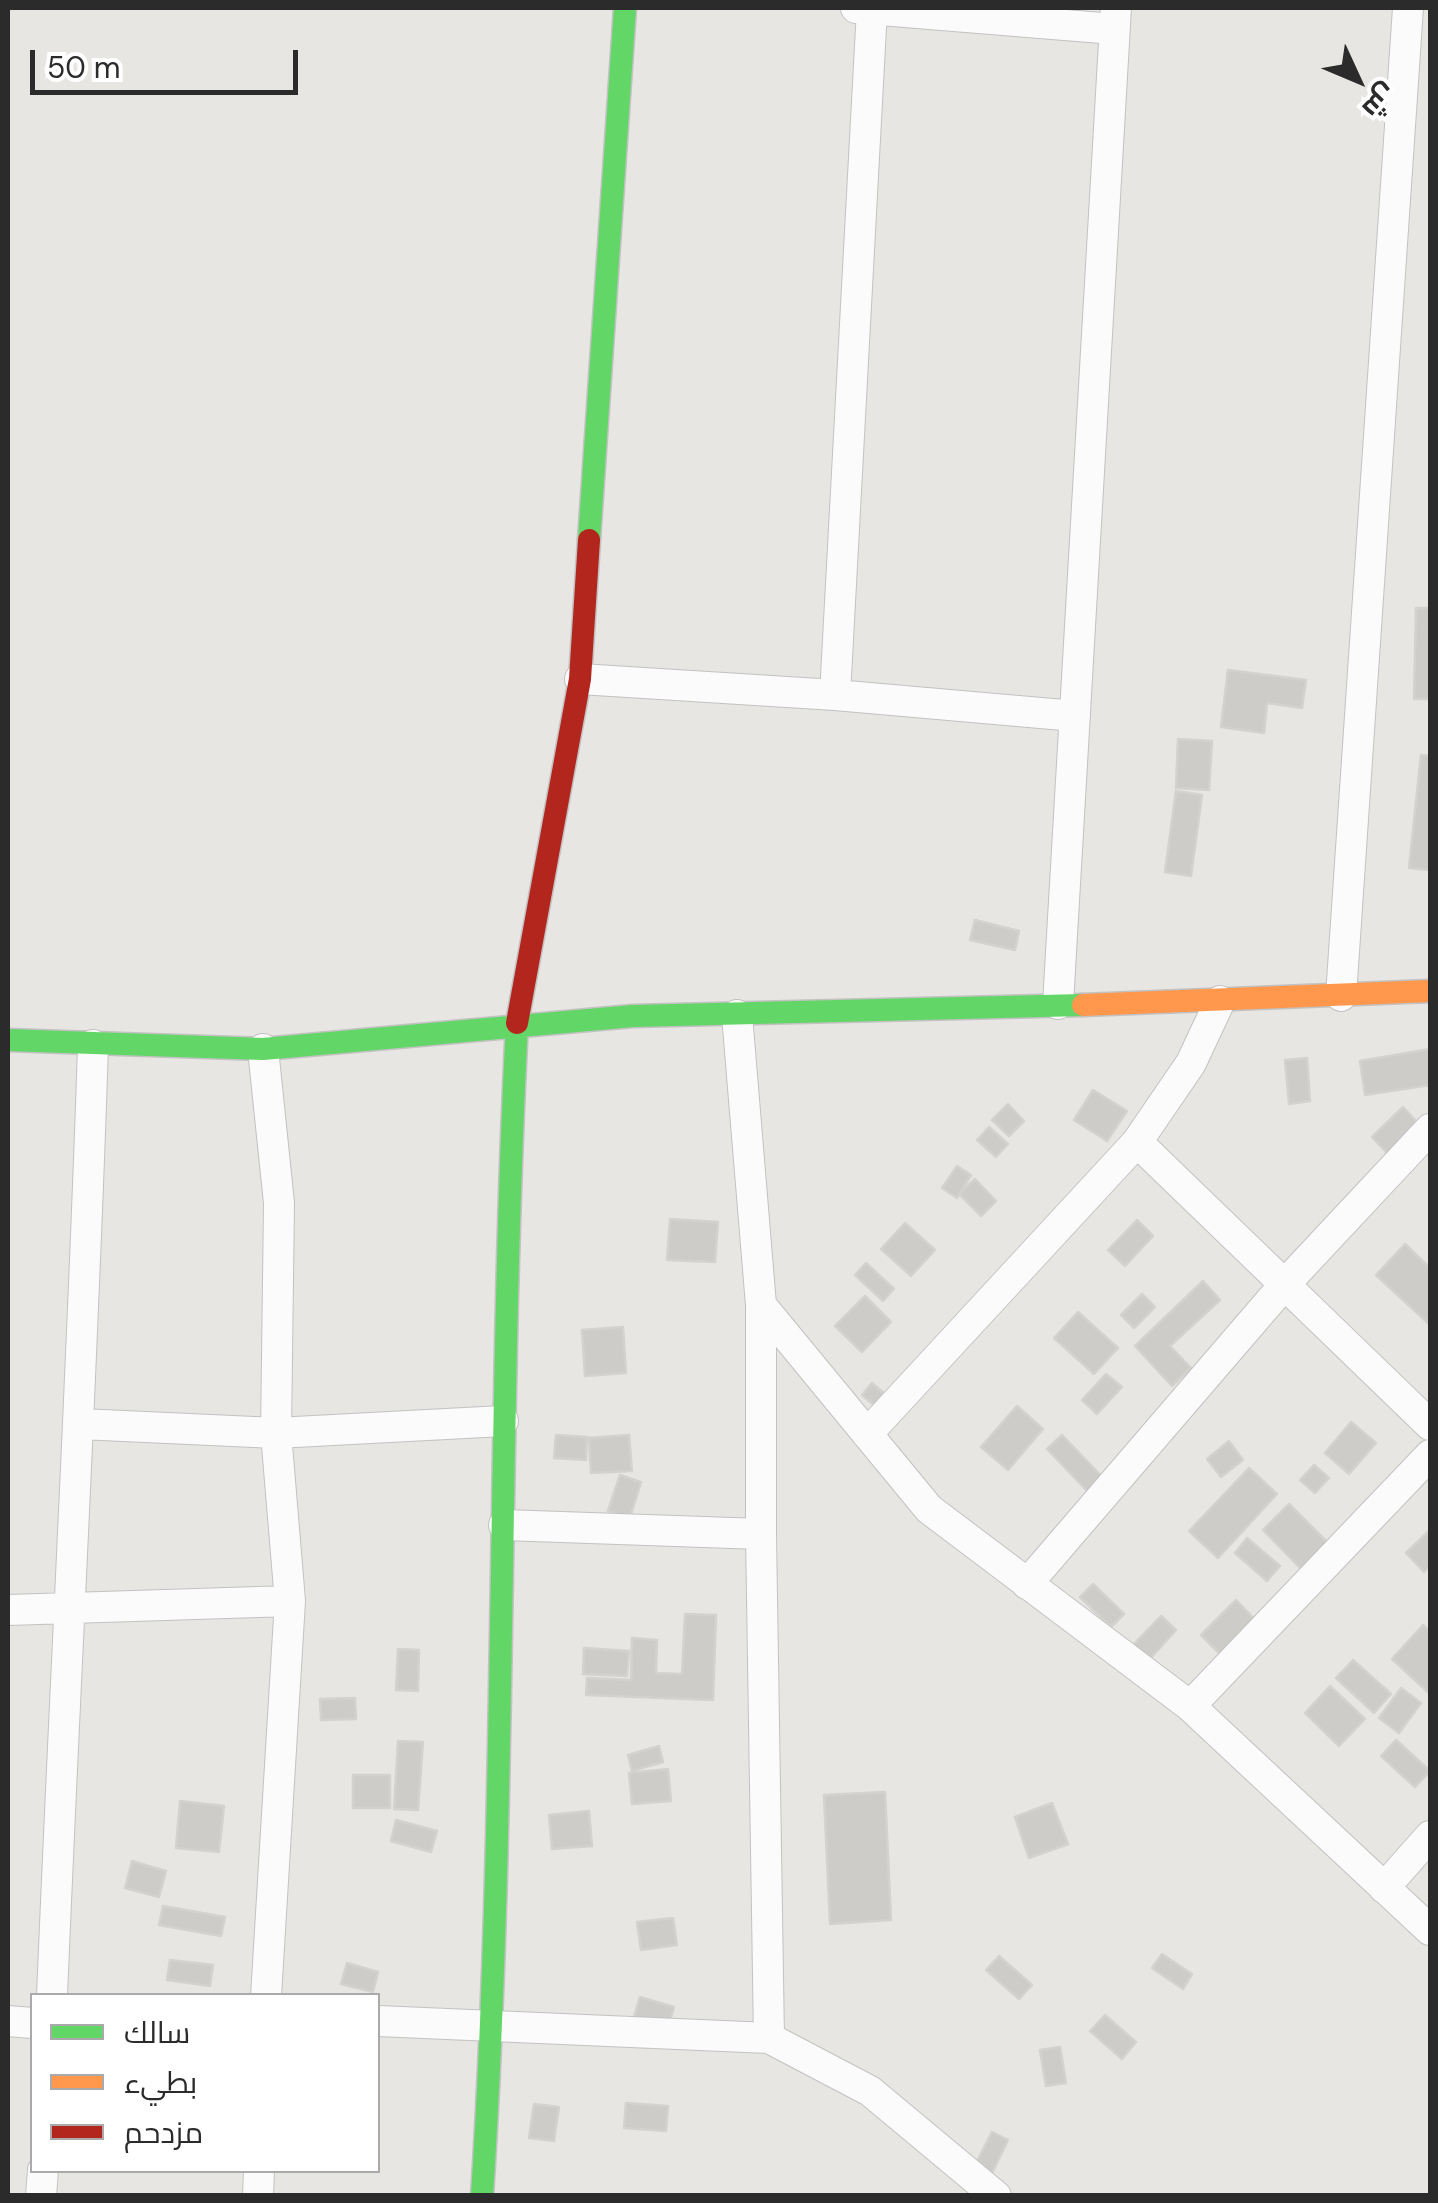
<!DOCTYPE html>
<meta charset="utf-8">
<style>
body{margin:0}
#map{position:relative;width:1438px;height:2203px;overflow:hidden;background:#e8e6e2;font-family:"DM Sans",Cairo,sans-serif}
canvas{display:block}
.frame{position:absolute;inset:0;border:10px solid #2b2b2b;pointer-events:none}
.legend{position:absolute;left:30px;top:1993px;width:350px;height:180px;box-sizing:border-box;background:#fff;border:2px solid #aaa;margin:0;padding:12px 18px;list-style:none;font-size:30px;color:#2b2b2b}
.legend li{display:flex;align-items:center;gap:20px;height:50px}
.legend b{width:50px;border:2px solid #aaa}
.north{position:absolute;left:1308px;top:30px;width:100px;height:100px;-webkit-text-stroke:8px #fff;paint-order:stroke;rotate:134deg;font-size:28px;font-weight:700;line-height:40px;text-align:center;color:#2b2b2b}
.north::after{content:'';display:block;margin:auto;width:35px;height:45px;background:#2b2b2b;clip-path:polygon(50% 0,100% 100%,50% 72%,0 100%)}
.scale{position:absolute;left:30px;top:50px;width:268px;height:45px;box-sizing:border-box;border:5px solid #2b2b2b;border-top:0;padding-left:12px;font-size:30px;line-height:35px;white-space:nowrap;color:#2b2b2b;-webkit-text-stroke:8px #fff;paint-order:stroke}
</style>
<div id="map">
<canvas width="1438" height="2203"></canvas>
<div class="frame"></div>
<ul class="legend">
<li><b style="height:12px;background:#63d668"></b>سالك</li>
<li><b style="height:12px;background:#ff974d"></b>بطيء</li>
<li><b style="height:12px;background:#b3261e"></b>مزدحم</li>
</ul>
<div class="north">ش</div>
<div class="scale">50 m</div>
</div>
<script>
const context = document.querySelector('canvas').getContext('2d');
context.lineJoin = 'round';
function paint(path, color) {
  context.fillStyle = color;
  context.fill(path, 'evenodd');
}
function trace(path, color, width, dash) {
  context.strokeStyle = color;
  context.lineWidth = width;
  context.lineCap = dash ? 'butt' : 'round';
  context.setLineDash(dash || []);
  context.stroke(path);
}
const building = new Path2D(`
 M1416 608H1430V699H1414Z
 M1228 670 1306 680 1302 708 1267 703 1264 733 1221 727Z
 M1178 739 1212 741 1209 790 1176 788Z
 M1421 755 1430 756V870L1409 868Z
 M1176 791 1202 795 1191 876 1165 872Z
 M975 920 1019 931 1015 950 970 940Z
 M1430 1049V1085L1365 1095 1360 1061Z
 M1307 1058 1310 1101 1289 1104 1285 1060Z
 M1093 1090 1127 1111 1107 1141 1074 1120Z
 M1008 1104 1024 1121 1009 1136 992 1120Z
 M1403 1107 1430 1136 1399 1166 1372 1137Z
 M989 1127 1008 1144 996 1157 977 1140Z
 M957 1166 971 1175 957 1198 942 1188Z
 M975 1179 996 1201 981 1216 959 1194Z
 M670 1219 718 1222 715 1262 667 1260Z
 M1137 1220 1153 1236 1125 1266 1108 1250Z
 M905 1223 935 1250 911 1276 881 1249Z
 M1405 1244 1430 1268V1325L1376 1275Z
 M866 1263 894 1289 883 1301 855 1275Z
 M1203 1281 1220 1300 1170 1346 1191 1368 1172 1386 1135 1346Z
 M1142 1294 1155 1307 1134 1328 1121 1315Z
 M865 1296 891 1322 862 1352 835 1326Z
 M1078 1312 1118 1348 1094 1374 1054 1338Z
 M623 1327 626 1373 585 1376 582 1330Z
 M1106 1374 1122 1387 1097 1414 1082 1400Z
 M872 1383 892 1400 882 1412 862 1395Z
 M1017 1406 1043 1429 1008 1470 981 1447Z
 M1351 1422 1376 1443 1349 1474 1325 1453Z
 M556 1435 587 1437 586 1460 554 1458Z
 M629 1435 632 1471 591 1473 589 1438Z
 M1062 1435 1108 1483 1094 1498 1047 1449Z
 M1229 1441 1243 1460 1221 1477 1207 1459Z
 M1314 1465 1329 1478 1315 1493 1300 1480Z
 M1249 1468 1277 1494 1218 1558 1189 1531Z
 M620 1475 641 1482 630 1518 608 1511Z
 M1289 1504 1330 1545 1303 1571 1263 1530Z
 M1430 1530V1566L1424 1572 1406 1553Z
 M1247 1538 1280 1566 1267 1581 1235 1553Z
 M1093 1584 1124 1614 1111 1627 1080 1597Z
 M1236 1600 1268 1633 1233 1667 1201 1635Z
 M685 1614 716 1615 713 1700 586 1695 587 1678 631 1680 632 1638 657 1640 656 1673 682 1674Z
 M1161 1616 1176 1630 1148 1661 1132 1646Z
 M1423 1625 1430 1632V1694L1392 1659Z
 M584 1648 629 1651 627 1676 583 1674Z
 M398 1649 419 1650 418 1691 396 1690Z
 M1353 1660 1391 1694 1374 1713 1336 1678Z
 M1330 1686 1365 1719 1339 1746 1305 1713Z
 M1401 1688 1421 1703 1399 1733 1379 1718Z
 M355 1698 356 1719 321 1720 320 1699Z
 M1396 1740 1430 1771 1415 1787 1381 1756Z
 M398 1741 423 1742 418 1810 394 1809Z
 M659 1746 663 1762 632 1771 628 1755Z
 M668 1769 671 1801 632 1804 629 1773Z
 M353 1775H390V1808H353Z
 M885 1792 891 1920 830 1924 824 1795Z
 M180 1801 224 1806 219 1852 176 1848Z
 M1052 1803 1068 1844 1029 1858 1015 1817Z
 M589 1811 592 1846 552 1849 549 1815Z
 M396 1820 437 1831 431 1852 391 1841Z
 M132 1861 166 1871 159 1897 125 1888Z
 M163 1906 225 1917 221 1936 159 1925Z
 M673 1918 677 1945 641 1950 637 1922Z
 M1162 1954 1192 1974 1183 1989 1152 1968Z
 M999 1956 1032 1985 1019 1999 986 1970Z
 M170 1960 213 1965 210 1986 167 1980Z
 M347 1963 378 1972 373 1992 341 1984Z
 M640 1997 674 2007 668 2027 634 2017Z
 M1105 2015 1136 2042 1122 2059 1090 2031Z
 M1060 2047 1066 2083 1046 2086 1040 2050Z
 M626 2103 668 2106 666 2131 624 2128Z
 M534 2104 559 2107 554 2141 529 2138Z
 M992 2132 1008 2140 991 2175 974 2167Z`);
paint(building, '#cdccc9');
trace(building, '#d3d2ce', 2.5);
const street = new Path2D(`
 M856 8 1114 29
 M580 679 835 695 1075 716
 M835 695 872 9
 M1341 996 1408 8
 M1058 1004 1116 8
 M737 1015 761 1305V1534L769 2038
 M263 1049 279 1203 276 1433 290 1601 266 1996
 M1137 1142 1430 1425
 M761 1305 929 1509 1190 1706 1430 1930
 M80 1424 276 1433 503 1421
 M867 1434 1137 1142 1191 1063 1220 1001
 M504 1525 761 1534
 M1027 1584 1284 1285 1430 1129
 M8 1610 290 1601
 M1190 1706 1430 1455
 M1384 1888 1430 1836
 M52 1996C65 1679 83 1362 93 1045
 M8 2021 32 2023
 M378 2021 769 2038 870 2091 996 2196
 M41 2196 43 2170
 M258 2196 259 2170`);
const fast = new Path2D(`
 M589 540 625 8
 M8 1040 263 1049 633 1016 1083 1005
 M482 2196C507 1806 497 1414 517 1023`);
const slow = new Path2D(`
 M1083 1005 1430 991`);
const jam = new Path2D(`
 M517 1023 580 679 589 540`);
trace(street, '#c2c2c2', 32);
trace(fast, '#c2c2c2', 25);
trace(slow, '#c2c2c2', 25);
trace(jam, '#c2c2c2', 25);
trace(street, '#fcfbfb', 30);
trace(fast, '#63d668', 22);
trace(slow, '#ff974d', 22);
trace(jam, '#b3261e', 22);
</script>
